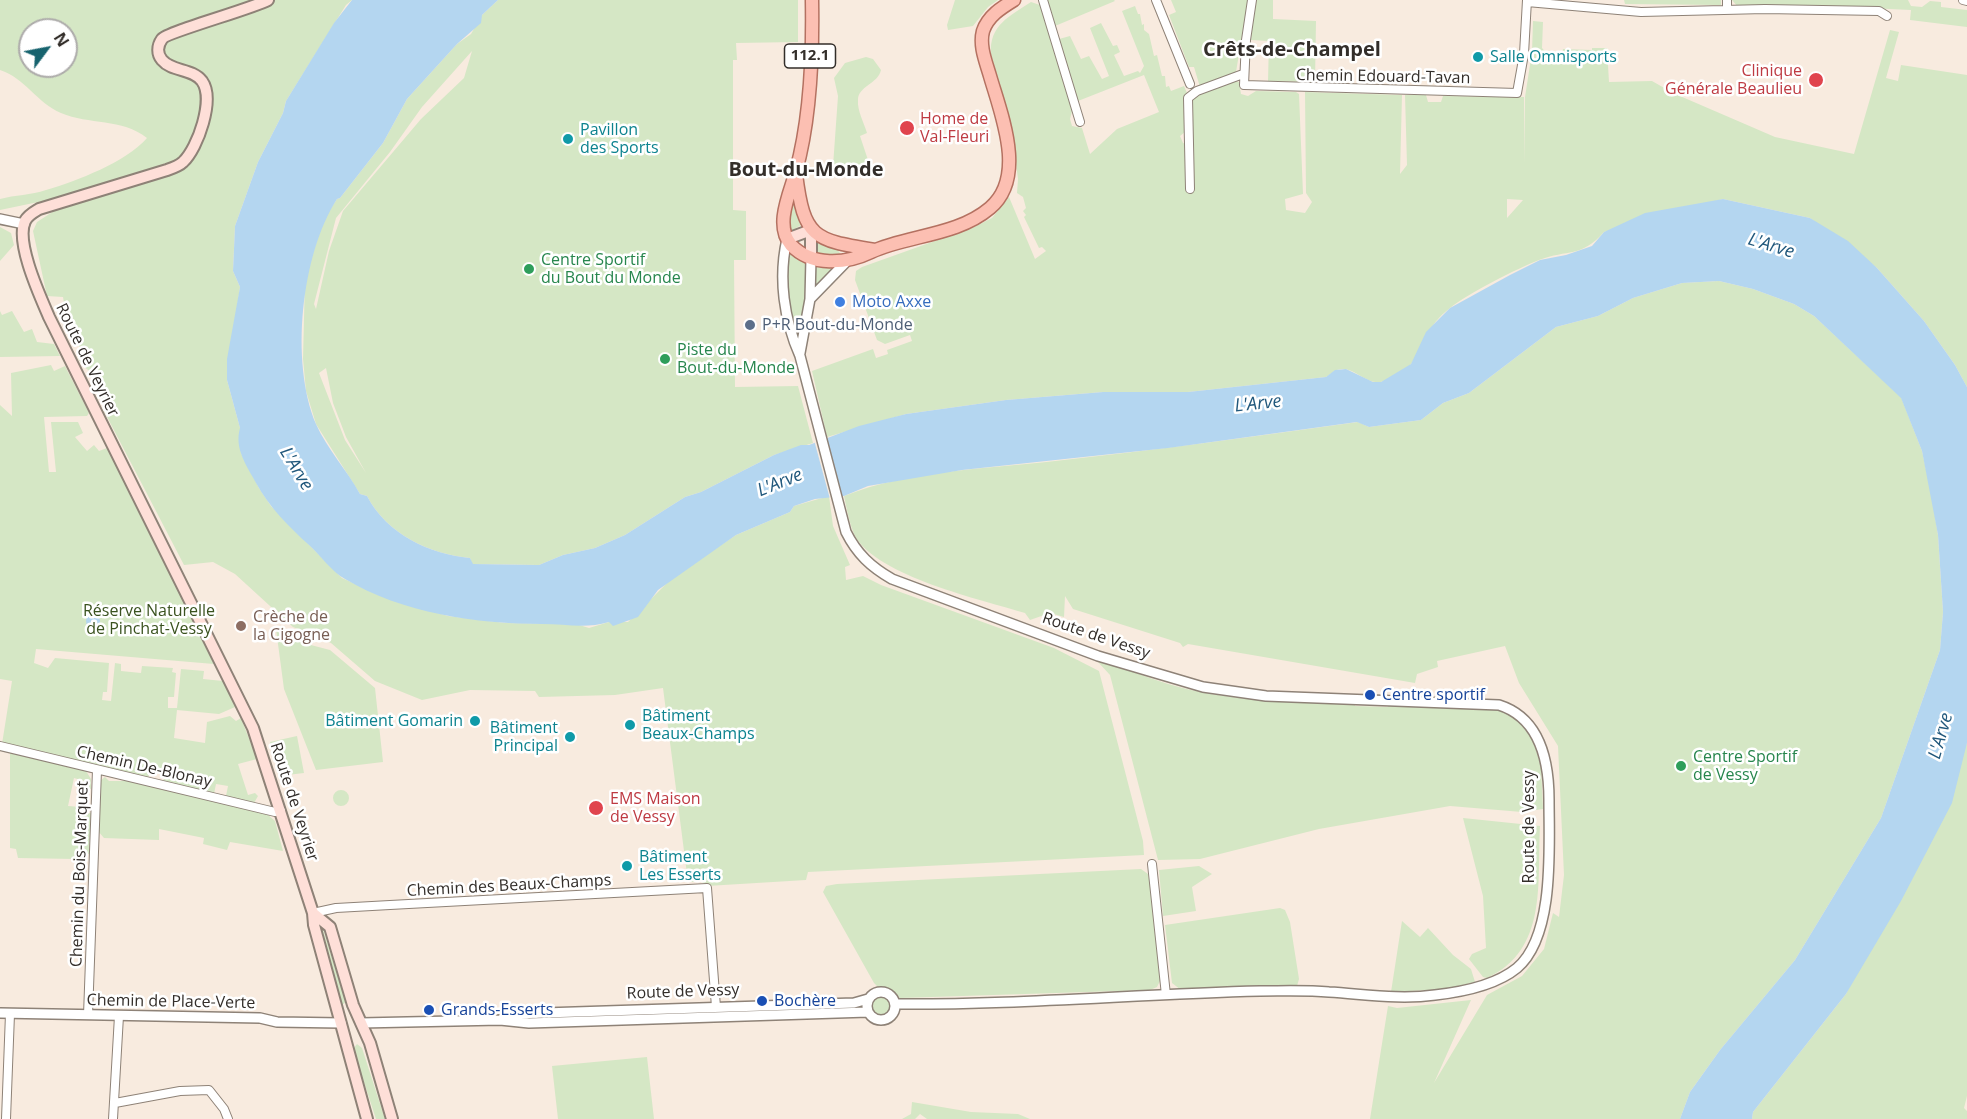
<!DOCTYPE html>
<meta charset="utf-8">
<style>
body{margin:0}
#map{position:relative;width:1967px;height:1119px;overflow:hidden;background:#f8ebdf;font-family:"Open Sans",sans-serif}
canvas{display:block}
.north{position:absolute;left:18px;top:18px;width:60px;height:60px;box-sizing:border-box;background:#fff;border:2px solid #adabaa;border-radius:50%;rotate:58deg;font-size:16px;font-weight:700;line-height:24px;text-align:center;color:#332e2a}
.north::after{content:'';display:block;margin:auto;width:21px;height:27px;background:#17636e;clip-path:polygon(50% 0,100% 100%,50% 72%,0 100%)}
</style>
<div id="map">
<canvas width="1967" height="1119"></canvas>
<div class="north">N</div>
</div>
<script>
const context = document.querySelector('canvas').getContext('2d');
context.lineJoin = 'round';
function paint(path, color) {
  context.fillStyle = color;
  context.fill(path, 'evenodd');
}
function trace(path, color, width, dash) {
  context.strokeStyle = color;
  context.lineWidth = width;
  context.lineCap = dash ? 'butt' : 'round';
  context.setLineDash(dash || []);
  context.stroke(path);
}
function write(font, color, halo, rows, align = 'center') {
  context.font = font + ' "Open Sans",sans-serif';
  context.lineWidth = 5;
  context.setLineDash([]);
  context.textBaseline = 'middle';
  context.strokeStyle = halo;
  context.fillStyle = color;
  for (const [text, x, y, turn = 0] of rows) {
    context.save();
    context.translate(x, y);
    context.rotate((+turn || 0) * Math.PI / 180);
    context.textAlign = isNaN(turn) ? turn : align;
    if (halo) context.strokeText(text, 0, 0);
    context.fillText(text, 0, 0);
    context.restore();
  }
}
paint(new Path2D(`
 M0 0H352L346 5 286 101 283 113 258 162 235 226 233 271 240 287 227 380 240 428 241 453 259 488 271 506 342 578 389 599 448 616 505 623 576 624 589 628 609 622H628L673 577 736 535 790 512 794 506 829 496 833 526 850 565 845 567 846 580 863 576 881 585 1054 648 1099 671 1143 841 1144 855 808 872 806 880 707 886 702 882H688L663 688 615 695 539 697 535 691 470 690 422 700 375 681 331 643 293 627 235 574 213 562 184 565 104 411 99 379 82 365 78 358H81L80 348 59 305 64 303 63 297 47 296 33 231 37 222 54 211 48 200 0 210V199C15 195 31 195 46 190 77 181 126 162 147 138 122 118 89 125 61 113 37 103 25 78 0 70ZM30 30H66V66H30Z
 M798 0V42L736 43 737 60H733V210L746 211V260H734L735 387 798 386 813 443 774 455 701 492 685 497 625 535 595 548 563 555 539 565 472 564 470 558C429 554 387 534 367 496L360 494 316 424 306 391 303 359 305 278 323 220 337 199 340 198 383 143 407 99 457 44 471 34 482 15 498 0ZM472 51 464 78 421 119 343 211 329 251 316 309 314 304 336 218 390 152 422 107ZM326 368 333 403 346 437 366 473 345 440 319 373Z
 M955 0H998L988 7 973 26 948 30 947 25Z
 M1047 0H1114L1115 1 1055 26Z
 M1171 0H1248L1236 72 1200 87 1194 67H1189L1169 15 1176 12Z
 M1254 0H1273V19L1316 21 1315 82 1268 81 1269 41 1251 40Z
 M1624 0H1721V5L1625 4Z
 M1732 0H1908L1911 6 1922 7 1930 1 1941 2V7L1967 10V27L1910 20 1911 10 1804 5 1737 6Z
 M1031 2 1040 5 1072 111 1070 119 1072 126 1082 128 1090 154 1117 129 1159 112 1144 75 1078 101 1059 39 1070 36 1081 59 1089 56 1102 79 1109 76 1090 28 1101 23 1113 46 1117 45 1120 52 1114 55 1124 76 1138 71 1140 73 1144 66 1122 11 1135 6 1138 14H1140L1142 25 1144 24V30L1149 34 1154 56 1157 55 1162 76H1165L1166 87 1169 86 1171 91 1184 86 1187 93 1185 94V132L1180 136 1183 143 1186 144 1191 100 1194 96 1233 81 1239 82 1241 94 1248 96 1256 91 1296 92 1299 94 1303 194 1285 199 1286 210 1305 213 1312 202 1306 193 1305 92 1402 95 1400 174 1407 165 1405 95H1426L1428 102H1441L1443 96 1524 97V164L1525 97 1532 52 1533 21 1543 22 1542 48 1548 55H1562L1563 49 1592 50V48H1607L1609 82 1652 81 1673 93 1775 137 1854 154 1890 30 1899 32 1886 78 1898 81 1901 65 1967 75V387L1955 365 1924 321 1877 268 1810 218 1723 199 1604 232C1581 258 1568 249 1539 260 1518 268 1467 294 1450 308 1426 326 1426 344 1411 364 1406 372 1393 377 1384 381 1367 388 1354 364 1337 370 1333 371 1330 375 1326 377L1188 392H1103L1006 400 906 414 827 437 812 371 873 349 876 358 888 354 887 350 912 341 910 335 885 344 877 340 855 280 856 271 862 267 974 227 992 218 1009 197 1035 259 1046 251 1042 247 1039 248 1024 217 1026 215 1023 211 1026 208 1023 197 1017 193 1018 179 1011 127 991 54C989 25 1010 16 1031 2ZM1507 199 1523 200 1507 218Z
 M866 57 873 59 881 70C878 84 858 86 858 100 857 110 864 123 867 133L860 136 869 163 839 173 833 166 838 96 834 78 845 63Z
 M793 191 794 204 803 224 791 231 790 204Z
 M0 227 11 233 14 245 0 261Z
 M816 238 837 249 842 256 818 254Z
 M790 253 807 263 808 288 797 337C789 326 782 267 790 253Z
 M814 265 837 267 815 289Z
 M1719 281 1753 289 1794 304 1814 316 1901 397 1922 451 1931 492 1938 535 1943 612 1940 650 1881 818 1795 960 1720 1050 1690 1092 1680 1119H1370L1388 1006 1397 1008 1471 1000 1434 1083 1487 995 1522 976 1544 949 1553 913 1559 917 1564 875 1558 746 1519 683 1505 646 1437 661 1438 667 1417 674 1415 683 1188 644 1183 647 1180 643 1073 609 1065 596 1064 617 1050 613 1030 620 1025 613C982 600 877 576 855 536 849 523 847 509 844 496 910 470 985 469 1055 461 1156 450 1257 436 1358 422L1369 427 1421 420 1443 403 1469 393 1556 327 1598 316 1633 298 1682 283Z
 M0 311 2 315 12 311 24 332 32 329 37 342 54 344 60 356 0 357Z
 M51 365 54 371 65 366 89 413 87 416 44 417 49 472H56L51 422H78L83 433 75 437 87 451 94 445 99 451 107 448 214 664 36 649 34 663 48 668 55 658 109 663 107 692H103L102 700 111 701 115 663 121 664V671L141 673 142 666 173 668 172 672 176 673 174 697H168V708H177L181 669 204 671 203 679 223 681 235 707 219 714 177 710 174 738 205 743 207 722 230 716 236 721 241 718 257 759 238 764 248 795 255 793 258 796 254 803 226 796 228 786 216 784 214 794 163 782 165 775 150 772 148 778 2 744 12 681 0 679V405L12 416 11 373Z
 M280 626 307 644 330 650 375 688 383 762 316 770 284 689 276 629Z
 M1098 662C1130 669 1159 683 1191 690 1244 702 1300 702 1355 703V706L1388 707V704L1496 709 1517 719 1533 740 1541 767 1543 809 1522 812 1450 806 1319 829 1200 859 1158 860 1110 675Z
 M297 736 304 773 287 775V773L278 771 270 742Z
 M1967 743V1096L1964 1108 1967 1111V1119H1752L1753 1112 1846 994Z
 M10 753 86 771 91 779V789L83 787 84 781 74 778 68 806 81 807V814L91 813 89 854H78L75 859 18 858 16 849 10 848Z
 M105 777 109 781H127L267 814 275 821 283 851 230 842 227 850 203 844 204 838 159 829V840L104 838 98 831 100 781Z
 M333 798a8 8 0 1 1 16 0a8 8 0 1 1-16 0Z
 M1463 818 1540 826C1537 883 1548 950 1487 978L1483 977 1469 959 1472 954 1486 948 1483 896Z
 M1199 866 1212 874 1192 887 1196 911 1163 916 1159 870Z
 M1141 869 1148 874 1150 884 1161 979 1157 987 1150 990 900 998 889 989 878 987 874 983 823 892 826 886 837 884Z
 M1280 908 1285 910 1290 922 1299 979 1297 986 1181 990 1172 983 1165 925Z
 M1402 921 1420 937 1428 928 1453 955 1471 969 1475 982 1447 989 1391 992Z
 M322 926 346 1002 342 1005 320 927Z
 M871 1006a10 10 0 1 1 20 0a10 10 0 1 1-20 0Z
 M357 1044 362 1048 385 1119H376L353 1049Z
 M647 1057 654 1119H558L552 1066Z
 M912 1102 971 1112 1018 1114 1030 1119H927L920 1114 915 1119H902L911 1114Z`), '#d5e7c5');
paint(new Path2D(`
 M352 0H498L482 15 481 23 457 44 407 99 383 143 340 198 337 199C301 255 290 362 316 424 327 449 347 470 360 494L367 496C387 534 429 554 470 558L473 564 539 565 563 555 595 548 625 535 685 497 701 492 774 455 801 445H809L859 426 906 414 1006 400 1103 392H1188L1326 377 1335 370 1346 369 1373 382H1381L1411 364 1426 332 1450 308 1510 275 1540 260 1566 255 1592 246 1604 232 1645 213 1723 199 1810 218 1848 241 1877 268 1924 321 1955 365 1967 387V743L1952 803 1901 901 1846 994 1753 1112 1752 1119H1680L1690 1092 1720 1050 1795 960 1881 818 1940 650 1943 612 1938 535 1922 451 1901 398 1814 316 1794 304 1753 289 1719 281 1682 283 1633 298 1598 316 1556 327 1469 393 1443 403 1421 420 1369 427 1357 422 1168 448 962 470 868 486 844 496 815 499 794 506 790 512 736 535 658 590 638 617 613 626 609 622C586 629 566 624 542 624 477 624 402 613 345 579 332 572 320 555 309 545 289 527 269 507 256 483 247 466 234 449 240 428L227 380V359L240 287 233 271 235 226 258 162 283 113 286 101 334 23Z
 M86 621a7 7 0 1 1 14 0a7 7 0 1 1-14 0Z`), '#b4d6f0');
paint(new Path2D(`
 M825 435 843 499H830L814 440Z`), '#f8ebdf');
const minor = new Path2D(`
 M1043 0 1080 122
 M1156 0 1190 84
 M1252 0 1246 40 1244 85 1517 93 1524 54 1527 0
 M1727 0V9
 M1963 0 1967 1
 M1527 2 1641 12 1765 9 1879 11 1887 16
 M1190 189 1188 98 1197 91 1243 74
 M0 746 275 812 281 811
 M1152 864 1166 995
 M313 913 336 908 390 905 707 888 716 1007
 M88 1015 97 770
 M115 1103 180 1091 209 1090 224 1109 228 1119
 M6 1119 10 1014
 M113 1119 119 1016`);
const tertiary = new Path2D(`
 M0 219 24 224
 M787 239C778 278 784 320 800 356L846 532C857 554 871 567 892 579L1098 656 1203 687 1266 696 1499 705C1540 718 1549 761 1549 800 1549 846 1555 936 1517 968 1495 986 1462 992 1435 995 1399 1000 1364 994 1329 992 1306 990 1283 991 1260 991 1138 994 1016 1005 895 1004
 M810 299 847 261
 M800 353 810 299 811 258
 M867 1006a14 14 0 1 1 28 0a14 14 0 1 1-28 0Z
 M0 1013 260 1018 277 1022 341 1023
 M500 1020 513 1014 854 1003 868 999
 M361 1023 500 1020 529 1023 868 1012`);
const secondary = new Path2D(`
 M268 0C251 9 167 32 162 39 157 46 157 54 162 60 172 72 192 68 202 81 215 99 198 148 183 162 179 166 173 168 167 170L39 209C34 212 28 215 25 221 15 242 40 296 49 317L253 728 313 913 314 925 367 1119
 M787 239 811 230V258
 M313 913 330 927 353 1005 370 1043 392 1119`);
const primary = new Path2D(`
 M812 0C813 56 811 117 796 171 790 193 774 225 791 245 812 267 846 264 871 252 908 235 957 236 990 208 1027 177 1001 114 990 76 986 62 979 46 983 31 988 16 1001 8 1014 0
 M796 174C804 239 814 240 875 250`);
trace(minor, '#8e8277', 10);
trace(tertiary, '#8e8277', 12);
trace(secondary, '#8e8277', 14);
trace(primary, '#b47161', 15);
trace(minor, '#fff', 8);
trace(tertiary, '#fff', 9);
trace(secondary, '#fedfd8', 10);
trace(primary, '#fcbfb2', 12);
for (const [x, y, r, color] of [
 [1478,57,6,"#0f9aa8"],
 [1816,80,8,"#e0444e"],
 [907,128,8,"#e0444e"],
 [568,139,6,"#0f9aa8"],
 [529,269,6,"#2e9e5b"],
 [840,302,6,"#3f7fe0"],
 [750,325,6,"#5c6f8a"],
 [665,359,6,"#2e9e5b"],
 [241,626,6,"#8d6e63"],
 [1370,695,6,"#1a4fb4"],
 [475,721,6,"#0f9aa8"],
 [630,725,6,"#0f9aa8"],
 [570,737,6,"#0f9aa8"],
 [1681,766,6,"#2e9e5b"],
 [596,808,8,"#e0444e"],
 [627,866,6,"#0f9aa8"],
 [762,1001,6,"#1a4fb4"],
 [429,1010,6,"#1a4fb4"]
]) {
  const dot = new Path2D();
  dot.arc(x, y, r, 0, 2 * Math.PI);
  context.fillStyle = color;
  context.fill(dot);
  trace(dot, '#fff', 2);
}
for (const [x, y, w] of [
 [810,56,51]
]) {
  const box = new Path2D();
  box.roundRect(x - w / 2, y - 12, w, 24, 4.5);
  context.fillStyle = '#fff';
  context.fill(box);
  trace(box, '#332e2a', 1.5);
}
write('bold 15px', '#332e2a', null, [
 ["112.1",810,56]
]);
write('16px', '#0d838f', '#fff', [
 ["Salle Omnisports",1490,57],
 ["Pavillon",580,130],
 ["des Sports",580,148],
 ["Bâtiment",642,716],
 ["Beaux-Champs",642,734],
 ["Bâtiment Gomarin",463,721,"right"],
 ["Bâtiment",558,728,"right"],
 ["Principal",558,746,"right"],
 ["Bâtiment",639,857],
 ["Les Esserts",639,875]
], 'left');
write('16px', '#be3a42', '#fff', [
 ["Clinique",1802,71,"right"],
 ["Générale Beaulieu",1802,89,"right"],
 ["Home de",920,119],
 ["Val-Fleuri",920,137],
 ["EMS Maison",610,799],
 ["de Vessy",610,817]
], 'left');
write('16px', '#332e2a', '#fff', [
 ["Chemin Edouard-Tavan",1383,77,1],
 ["Route de Veyrier",87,360,64],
 ["Route de Vessy",1096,636,19],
 ["Chemin De-Blonay",144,767,13],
 ["Route de Veyrier",294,802,72],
 ["Route de Vessy",1529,827,-90],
 ["Chemin du Bois-Marquet",80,874,-88],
 ["Chemin des Beaux-Champs",509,886,-3],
 ["Route de Vessy",683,992,-2],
 ["Chemin de Place-Verte",171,1002,1]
]);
write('16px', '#27864d', '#fff', [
 ["Centre Sportif",541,260],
 ["du Bout du Monde",541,278],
 ["Piste du",677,350],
 ["Bout-du-Monde",677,368],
 ["Centre Sportif",1693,757],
 ["de Vessy",1693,775]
], 'left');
write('16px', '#366cbe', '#fff', [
 ["Moto Axxe",852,302]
], 'left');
write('16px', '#4e5e75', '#fff', [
 ["P+R Bout-du-Monde",762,325]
], 'left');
write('16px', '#3a521f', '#fff', [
 ["Réserve Naturelle",149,611],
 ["de Pinchat-Vessy",149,629]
]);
write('16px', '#785e54', '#fff', [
 ["Crèche de",253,617],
 ["la Cigogne",253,635]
], 'left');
write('16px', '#164399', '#fff', [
 ["Centre sportif",1382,695],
 ["Bochère",774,1001],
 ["Grands-Esserts",441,1010]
], 'left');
write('italic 18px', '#21587c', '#fff', [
 ["L'Arve",1771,246,17],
 ["L'Arve",1258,404,-6],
 ["L'Arve",296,469,59],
 ["L'Arve",780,483,-22],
 ["L'Arve",1941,736,-74]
]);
write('bold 20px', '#332e2a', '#fff', [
 ["Crêts-de-Champel",1292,50],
 ["Bout-du-Monde",806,170]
]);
</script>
